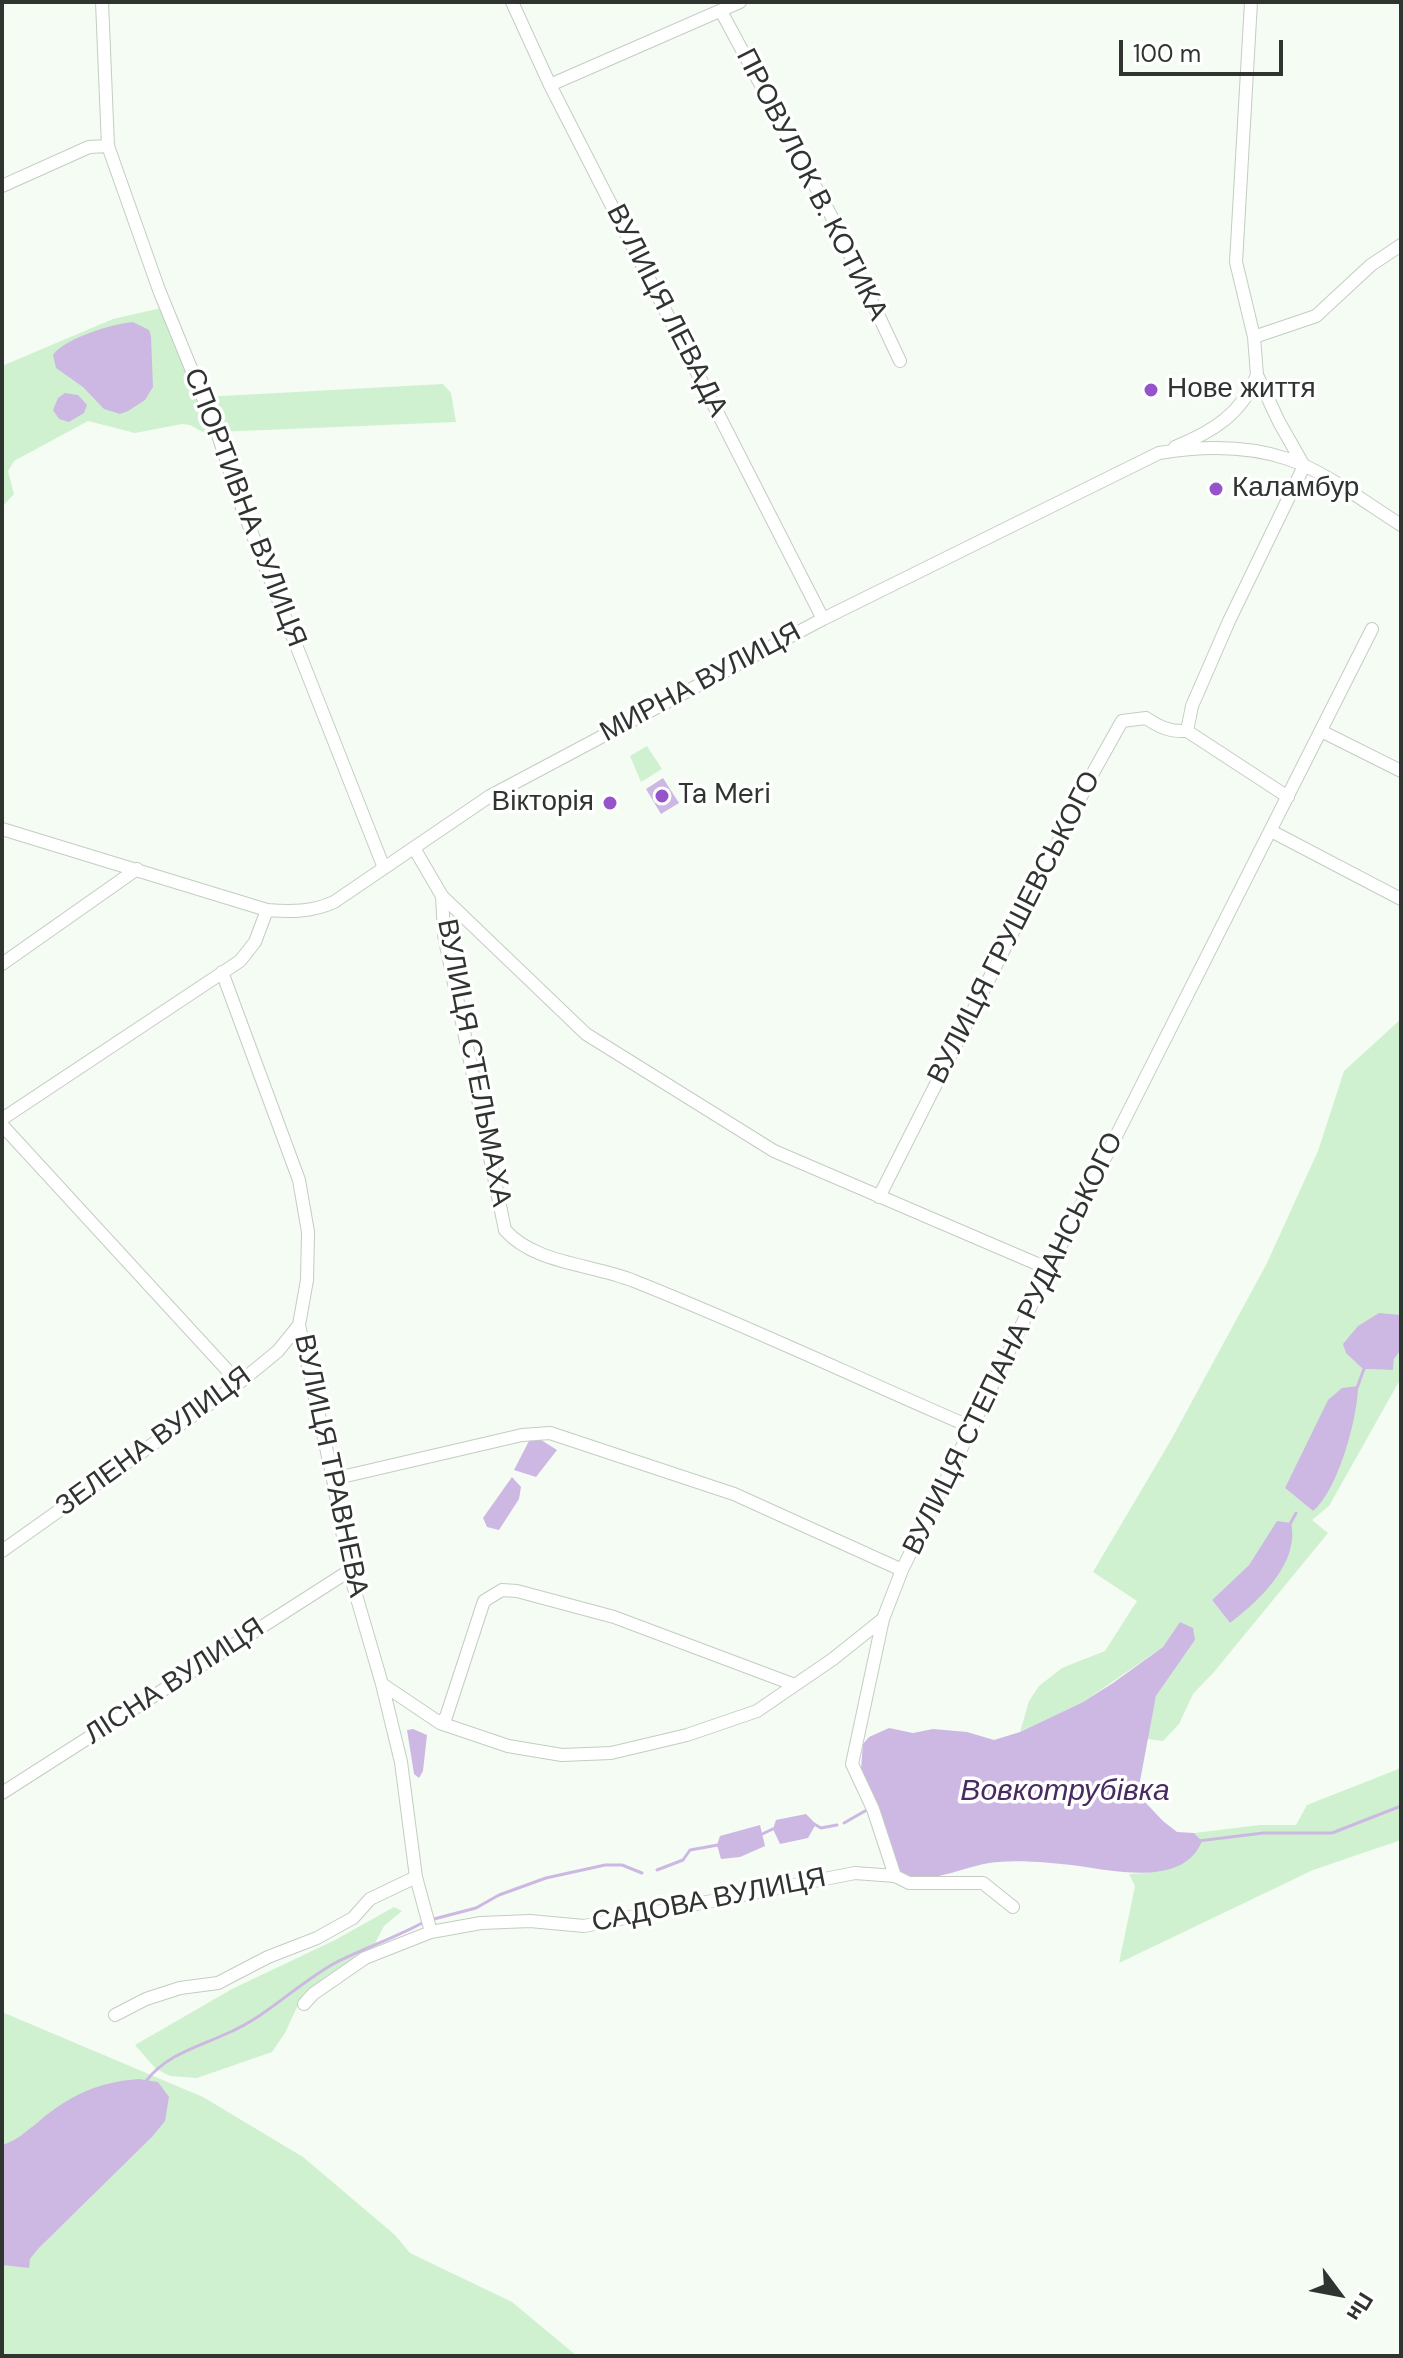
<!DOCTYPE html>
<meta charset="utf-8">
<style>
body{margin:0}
#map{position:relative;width:1403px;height:2358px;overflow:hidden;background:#f4fcf4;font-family:"DM Sans",sans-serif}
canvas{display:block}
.frame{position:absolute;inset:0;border:4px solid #303430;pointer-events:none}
.north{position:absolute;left:1299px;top:2254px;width:80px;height:80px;-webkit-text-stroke:6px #fff;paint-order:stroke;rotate:122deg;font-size:22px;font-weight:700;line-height:32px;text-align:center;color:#303430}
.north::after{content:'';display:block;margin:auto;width:28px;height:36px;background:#303430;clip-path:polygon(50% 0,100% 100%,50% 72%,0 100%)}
.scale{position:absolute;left:1119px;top:40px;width:164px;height:36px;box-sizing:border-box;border:4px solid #303430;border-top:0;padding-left:10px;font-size:24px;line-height:28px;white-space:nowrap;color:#303430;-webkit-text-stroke:6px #fff;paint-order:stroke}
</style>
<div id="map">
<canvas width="1403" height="2358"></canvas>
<div class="frame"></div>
<div class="north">Пн</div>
<div class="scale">100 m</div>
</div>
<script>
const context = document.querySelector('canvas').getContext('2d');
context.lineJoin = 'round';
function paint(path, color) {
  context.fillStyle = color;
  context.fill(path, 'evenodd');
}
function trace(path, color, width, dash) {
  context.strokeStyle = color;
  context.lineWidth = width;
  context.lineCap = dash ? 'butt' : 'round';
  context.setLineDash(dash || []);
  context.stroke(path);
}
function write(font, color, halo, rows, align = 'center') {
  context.font = font + ' "DM Sans",sans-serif';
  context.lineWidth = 7;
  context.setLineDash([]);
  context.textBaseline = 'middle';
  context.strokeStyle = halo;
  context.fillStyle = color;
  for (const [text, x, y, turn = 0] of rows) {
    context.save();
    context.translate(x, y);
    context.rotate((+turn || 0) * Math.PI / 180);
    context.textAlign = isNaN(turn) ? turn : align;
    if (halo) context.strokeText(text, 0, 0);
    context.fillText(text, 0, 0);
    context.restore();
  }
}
paint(new Path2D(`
 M166 307 203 397 443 384 451 393 456 422 217 432 208 435 190 425 182 424 135 433 88 421 14 461 8 471 14 494 2 507V366L113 319Z
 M647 746 662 769 641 782 630 756Z
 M1401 1019V1315L1363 1369 1393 1370 1394 1359 1401 1350V1378L1329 1506 1312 1520 1328 1533 1214 1672 1193 1694 1179 1724 1163 1741 1147 1739 1156 1696 1195 1640 1163 1647 1083 1702 1020 1732 1029 1701 1039 1686 1062 1668 1105 1651 1137 1601 1093 1572 1171 1440 1266 1265 1318 1151 1344 1071ZM1318 1425 1313 1511 1285 1488ZM1277 1522 1230 1623 1212 1600 1249 1565Z
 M1401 1768V1840L1313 1870 1119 1963 1135 1886 1129 1874 1149 1873 1202 1841 1194 1833 1260 1825H1296L1307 1805Z
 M394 1907 402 1911 384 1926 373 1947 333 1977 303 1994 285 2033 272 2052 197 2078 170 2076 156 2069 135 2045 232 1989 335 1940Z
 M2 2012 203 2097 303 2157 395 2235 410 2253 512 2302 577 2356H2V2265L28 2267 30 2259 38 2249 152 2137 39 2121 17 2140 2 2145Z`), '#d0f1d0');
paint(new Path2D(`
 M133 322 149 330 151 336 153 387 145 400 128 411 120 414 104 409 83 387 56 368 53 355C65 338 112 324 133 322Z
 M65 393 78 395 87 405 84 413 69 422 59 419 53 410 58 398Z
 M663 778 679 803 661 814 646 789Z
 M1379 1313 1401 1315V1350L1394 1359 1393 1370 1363 1369 1346 1353 1343 1344 1358 1326Z
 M1358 1386C1358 1417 1338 1491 1313 1511L1285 1488 1328 1400 1342 1388Z
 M538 1438 557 1450 536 1477 514 1470 529 1441Z
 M512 1477 521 1487 519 1499 499 1530 487 1527 483 1518Z
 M1277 1521 1291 1523C1300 1563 1259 1601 1230 1623L1212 1600 1249 1565Z
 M1180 1622 1193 1628 1195 1640 1156 1696 1140 1781 1144 1801 1163 1821 1177 1832 1194 1833 1202 1841C1184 1887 1115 1871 1079 1866 1054 1863 1023 1860 998 1862 963 1865 936 1885 901 1875L894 1861 878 1807 861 1769 863 1744 869 1737 889 1728 913 1733 933 1729 967 1732 994 1740 1020 1732 1083 1702 1113 1683 1163 1647Z
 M413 1729 427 1735 423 1771 419 1778 414 1774 407 1730Z
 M806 1814 816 1824 808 1838 780 1844 773 1829 776 1820Z
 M760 1825 765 1846 740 1857 721 1859 717 1845 720 1836Z
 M139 2079 158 2082 169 2097 165 2121 152 2137 38 2249 30 2259 29 2268 2 2265V2145C18 2140 25 2132 38 2122 70 2095 98 2082 139 2079Z`), '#cdb8e3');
trace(new Path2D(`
 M1357 1388 1365 1366
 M1290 1524 1296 1513
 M844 1823 865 1811
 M814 1824 821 1828 837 1825
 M760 1835 775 1828
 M1198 1841 1263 1833H1332L1401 1806
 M657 1870 683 1860 690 1850 718 1845
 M434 1919 476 1908 499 1895 546 1878 605 1865H622L642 1873
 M146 2081C167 2054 198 2047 228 2033 269 2015 297 1984 335 1963 364 1948 395 1938 424 1922`), '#cdb8e3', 3);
const minor = new Path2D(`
 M102 2 108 146 159 290 217 432 242 508 384 868
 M512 2 550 85 823 619
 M1251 2 1236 262 1254 337 1257 375 1279 422 1304 466 1229 621 1192 706 1187 731 1288 797
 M721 11 835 223 900 361
 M550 85 740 2
 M2 186 89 147 108 146
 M1254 337 1316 316 1371 265 1401 245
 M1175 447C1212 432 1242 414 1257 375
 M1321 731 1401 771
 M2 829 267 910C291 912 312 912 334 902L490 796 823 619 1159 453C1201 446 1247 445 1288 459 1326 472 1366 503 1401 525
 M1271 831 1401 899
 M414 848 442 896 586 1034 774 1151 1049 1269
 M442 896 444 935 505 1230C535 1264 592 1264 634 1281 748 1326 859 1379 971 1427
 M2 964 137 869
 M222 972 299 1180 308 1232 307 1280 299 1325 333 1479 349 1571 382 1684 401 1762 416 1877 431 1932
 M2 1119 240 961 255 942 267 910
 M2 1125 239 1383
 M879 1197 1094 771 1122 721 1146 718C1159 727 1170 732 1187 731
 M333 1479 522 1435 550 1433 734 1494 902 1570
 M2 1551 239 1383 278 1351 299 1325
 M382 1684 440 1723 508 1746 562 1755 611 1753 687 1735 757 1711 833 1659 883 1619
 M440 1723 446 1717 484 1601 502 1590 517 1591 614 1617 795 1685
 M2 1793 349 1571
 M895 1876 873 1809 852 1764 883 1619 902 1570 1049 1269 1372 629
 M304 2004 313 1994 365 1958 431 1932 481 1923 530 1921 584 1926 855 1873 895 1876 909 1883H983L1013 1907
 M115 2015 146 1999 180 1988 218 1983 268 1957 317 1938 353 1918 370 1899 416 1877`);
trace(minor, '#c4ccc4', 14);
trace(minor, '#fff', 12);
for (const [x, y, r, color] of [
 [1151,390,8,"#9554ca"],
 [1216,489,8,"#9554ca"],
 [662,796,8,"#9554ca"],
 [610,803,8,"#9554ca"]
]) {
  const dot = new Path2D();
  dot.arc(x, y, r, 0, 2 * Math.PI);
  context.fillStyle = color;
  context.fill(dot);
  trace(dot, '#fff', 3);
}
write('28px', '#303430', '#fff', [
 ["ПРОВУЛОК В. КОТИКА",811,185,63],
 ["ВУЛИЦЯ ЛЕВАДА",666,311,63],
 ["СПОРТИВНА ВУЛИЦЯ",244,508,69],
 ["МИРНА ВУЛИЦЯ",701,683,-28],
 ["ВУЛИЦЯ ГРУШЕВСЬКОГО",1015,928,-63],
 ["ВУЛИЦЯ СТЕЛЬМАХА",473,1063,79],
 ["ВУЛИЦЯ СТЕПАНА РУДАНСЬКОГО",1014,1344,-64],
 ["ЗЕЛЕНА ВУЛИЦЯ",154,1442,-36],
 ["ВУЛИЦЯ ТРАВНЕВА",330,1466,78],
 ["ЛІСНА ВУЛИЦЯ",175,1682,-33],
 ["САДОВА ВУЛИЦЯ",709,1901,-11]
]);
write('28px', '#303430', '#fff', [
 ["Нове життя",1167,390],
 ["Каламбур",1232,489],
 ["Ta Meri",678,796],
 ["Вікторія",594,803,"right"]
], 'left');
write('italic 30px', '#482b60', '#fff', [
 ["Вовкотрубівка",1065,1792]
]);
</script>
